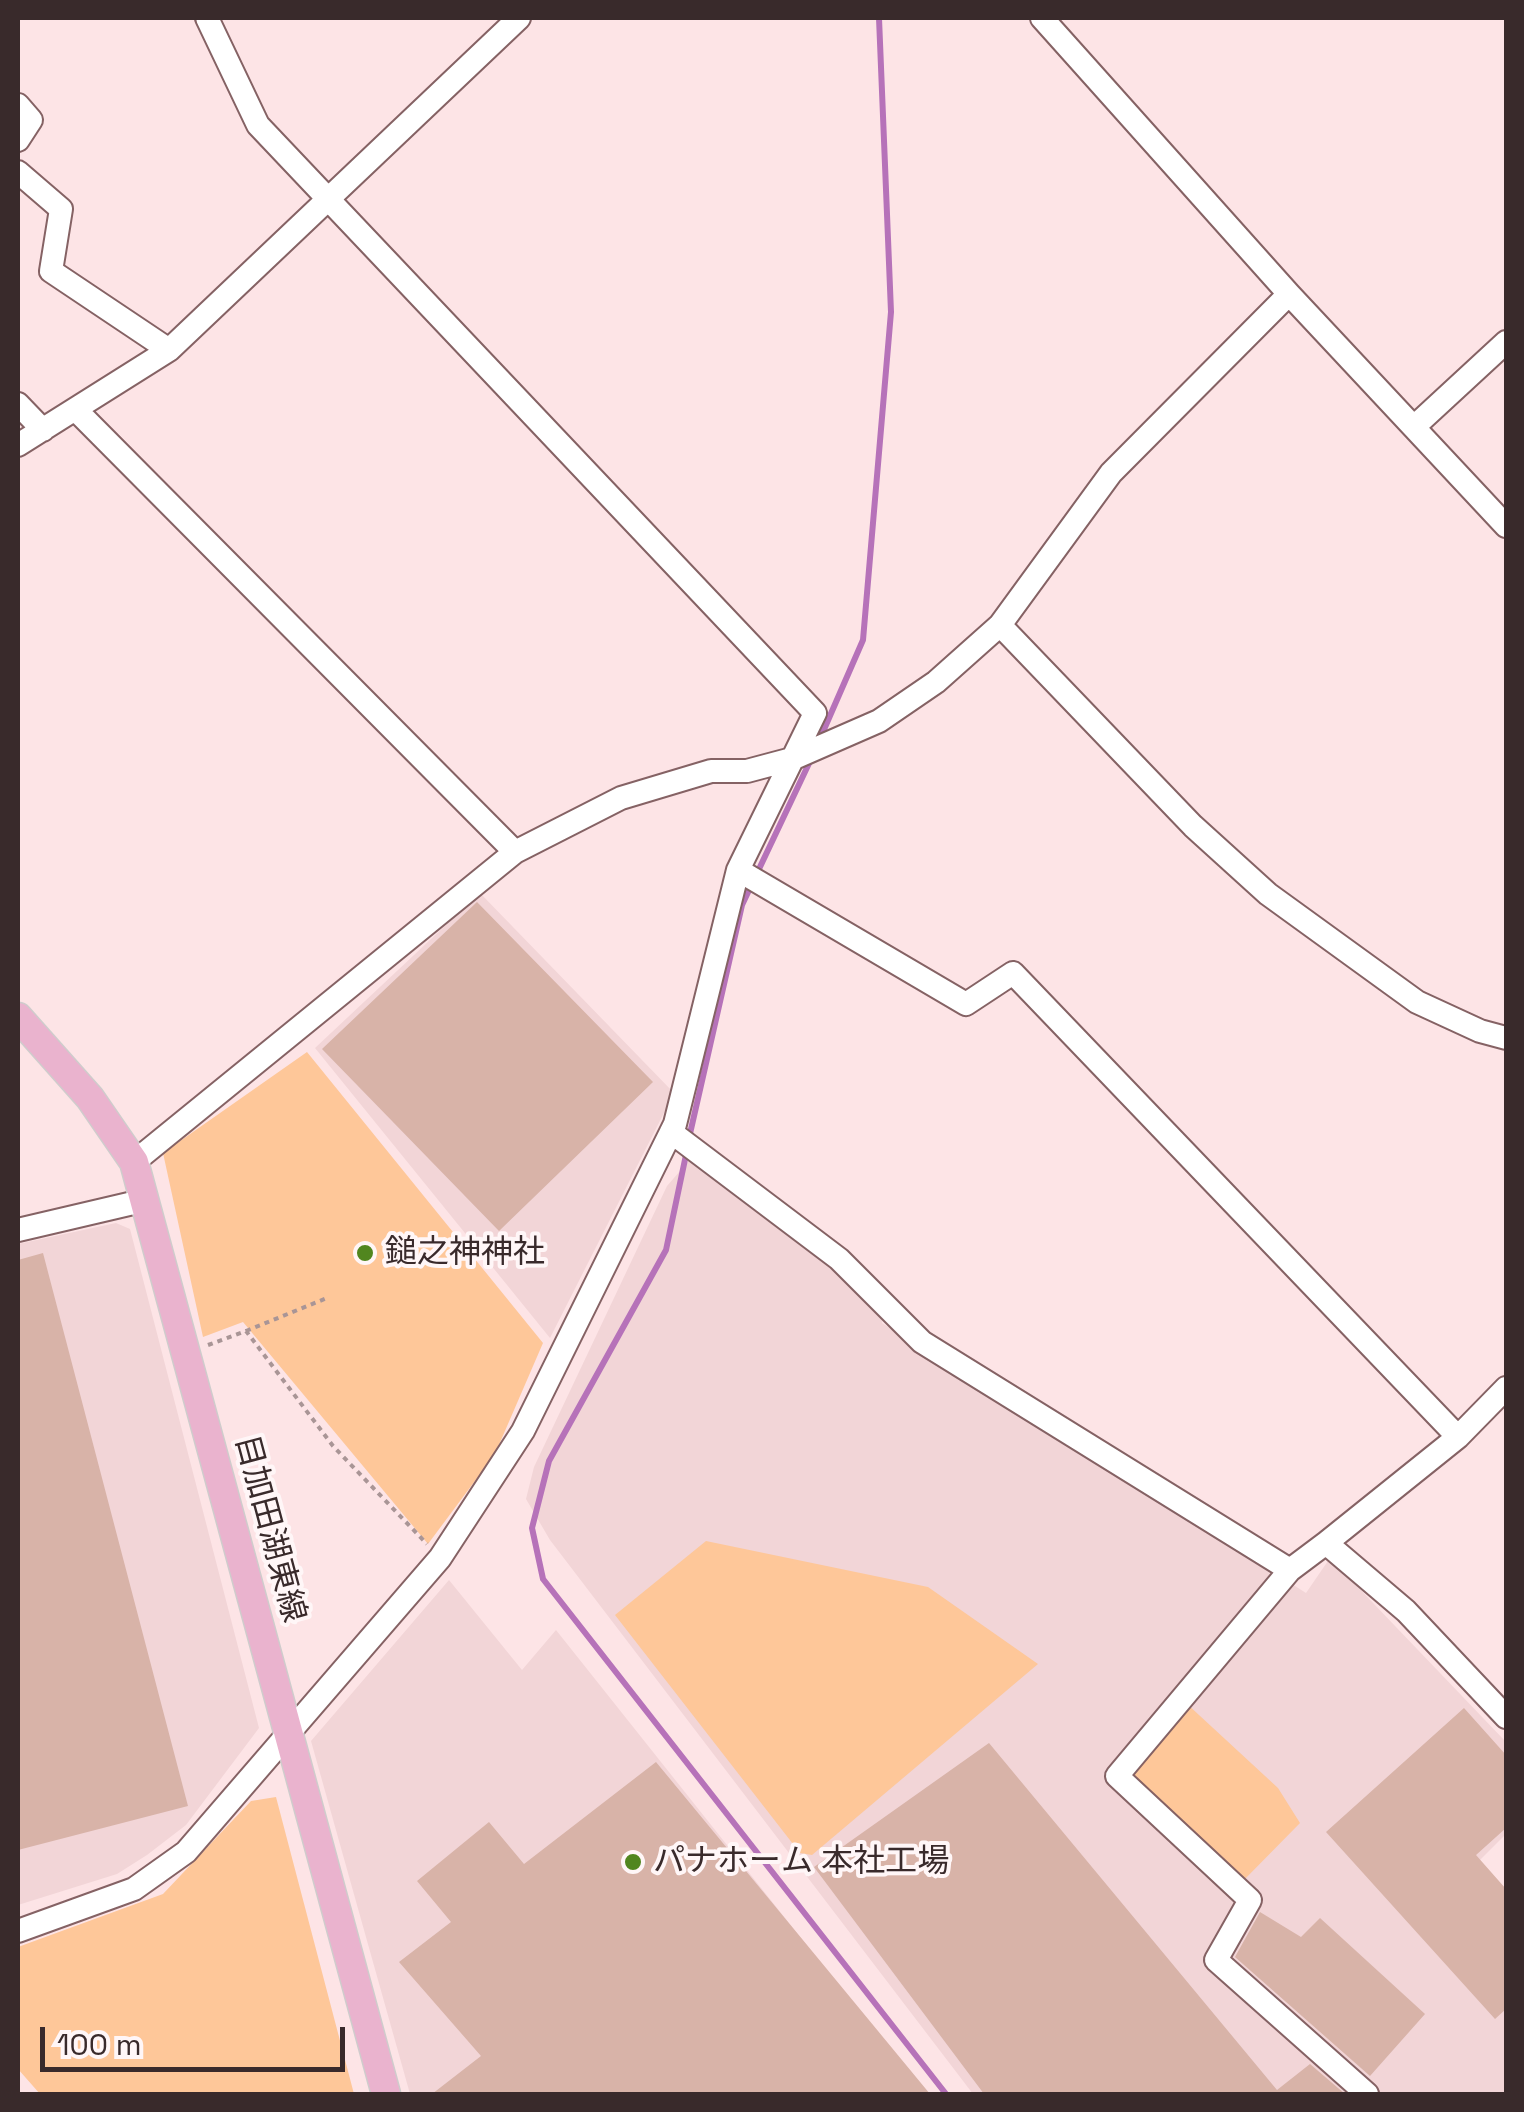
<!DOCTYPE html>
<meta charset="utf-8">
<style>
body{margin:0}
#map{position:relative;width:1524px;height:2112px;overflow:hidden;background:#fde4e6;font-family:"Space Grotesk",sans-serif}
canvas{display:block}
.frame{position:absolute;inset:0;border:20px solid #392a2b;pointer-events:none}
.scale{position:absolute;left:40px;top:2027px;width:305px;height:45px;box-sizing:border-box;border:5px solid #392a2b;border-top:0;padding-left:12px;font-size:30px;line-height:35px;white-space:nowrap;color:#392a2b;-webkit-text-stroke:8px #fff6f7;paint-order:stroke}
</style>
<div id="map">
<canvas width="1524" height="2112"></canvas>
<div class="frame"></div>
<div class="scale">100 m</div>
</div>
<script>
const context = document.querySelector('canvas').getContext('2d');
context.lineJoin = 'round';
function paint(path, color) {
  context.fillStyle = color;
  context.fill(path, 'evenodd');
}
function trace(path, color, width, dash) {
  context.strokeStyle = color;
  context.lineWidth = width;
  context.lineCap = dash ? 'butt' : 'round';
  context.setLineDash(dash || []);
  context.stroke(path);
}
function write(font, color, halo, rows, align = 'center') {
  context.font = font + ' "Space Grotesk","Noto Sans JP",sans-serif';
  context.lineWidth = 8;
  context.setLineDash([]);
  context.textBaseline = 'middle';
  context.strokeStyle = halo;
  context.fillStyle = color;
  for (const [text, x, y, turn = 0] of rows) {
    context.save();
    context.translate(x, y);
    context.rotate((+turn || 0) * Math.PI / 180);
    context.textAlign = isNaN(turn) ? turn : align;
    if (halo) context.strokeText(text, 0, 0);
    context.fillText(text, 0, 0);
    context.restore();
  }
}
paint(new Path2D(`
 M480 893 674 1093 550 1338 315 1048Z
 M693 1156 880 1308 882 1323 1306 1593 1330 1558 1506 1742V1834L1479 1861 1506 1891V2094H973L550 1540 526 1499 534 1467 667 1186Z
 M116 1223 130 1229 259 1728 186 1825 147 1855 117 1874 18 1905V1244Z
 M449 1580 522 1670 556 1630 925 2094H410L311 1741Z`), '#f2d5d7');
paint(new Path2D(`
 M307 1052 543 1343 495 1454 428 1544 243 1322 203 1337 163 1153Z
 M706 1541 928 1587 1038 1664 812 1855 800 1853 615 1615Z
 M1186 1703 1278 1788 1300 1823 1240 1884 1121 1775Z
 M276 1797 354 2094H40L18 2069V1947L163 1894 251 1801Z`), '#fec799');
trace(new Path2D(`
 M819 741 863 640 891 312 879 18
 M689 1138 742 905 812 757
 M687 1150 666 1250 549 1461 532 1528 543 1579 946 2094`), '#b672b9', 6);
paint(new Path2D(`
 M477 902 653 1082 499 1231 322 1049Z
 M43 1253 188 1806 18 1850V1260Z
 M1464 1708 1506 1755V1828L1476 1855 1506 1889V2009L1495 2019 1326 1832Z
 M989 1743 1277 2090 1310 2064 1345 2094H984L814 1867Z
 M656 1762 930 2094H432L481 2056 399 1962 451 1922 417 1881 489 1822 524 1864Z
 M1260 1912 1301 1937 1320 1918 1425 2014 1370 2076 1235 1957Z`), '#d8b3a8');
const minor = new Path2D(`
 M1042 18 1289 294 1506 526
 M18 105 31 120 18 140
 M18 172 61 209 51 271 169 350
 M18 404 43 430
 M76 410 515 852
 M1415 426 1506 342
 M18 445 169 350 519 18
 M1000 625 1193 826 1268 894 1417 1002 1480 1031 1506 1038
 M738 870 966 1004 1013 973 1458 1437
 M671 1132 839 1259 922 1342 1290 1570
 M134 1162 515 852 621 798 711 771H747L792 759 879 721 936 682 1000 625 1111 473 1289 294
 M18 1230 146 1200
 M1506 1388 1458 1437 1326 1543 1406 1611 1506 1717
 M1326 1543 1290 1570 1117 1776 1250 1900 1216 1960 1367 2094
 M18 1931 134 1889 186 1852 440 1558 523 1431 675 1124 738 870 815 713 258 125 207 18`);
const major = new Path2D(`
 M18 1017 90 1098 134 1162 386 2094`);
trace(minor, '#856264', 26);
trace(major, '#cfcccc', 31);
trace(new Path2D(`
 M246 1331 327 1298
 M208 1345 246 1331 333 1446 427 1544`), '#a99596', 4, [5, 5]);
trace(minor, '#fff', 22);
trace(major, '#eab3ce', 28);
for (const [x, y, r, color] of [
 [365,1253,10,"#51861f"],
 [633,1862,10,"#51861f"]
]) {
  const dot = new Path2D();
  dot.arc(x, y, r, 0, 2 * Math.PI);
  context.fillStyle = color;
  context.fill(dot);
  trace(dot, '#fff6f7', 4);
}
write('32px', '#392a2b', '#fff6f7', [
 ["鎚之神神社",385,1253],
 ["パナホーム 本社工場",653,1862]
], 'left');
write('32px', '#392a2b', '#fff6f7', [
 ["目加田湖東線",269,1529,75]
]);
</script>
